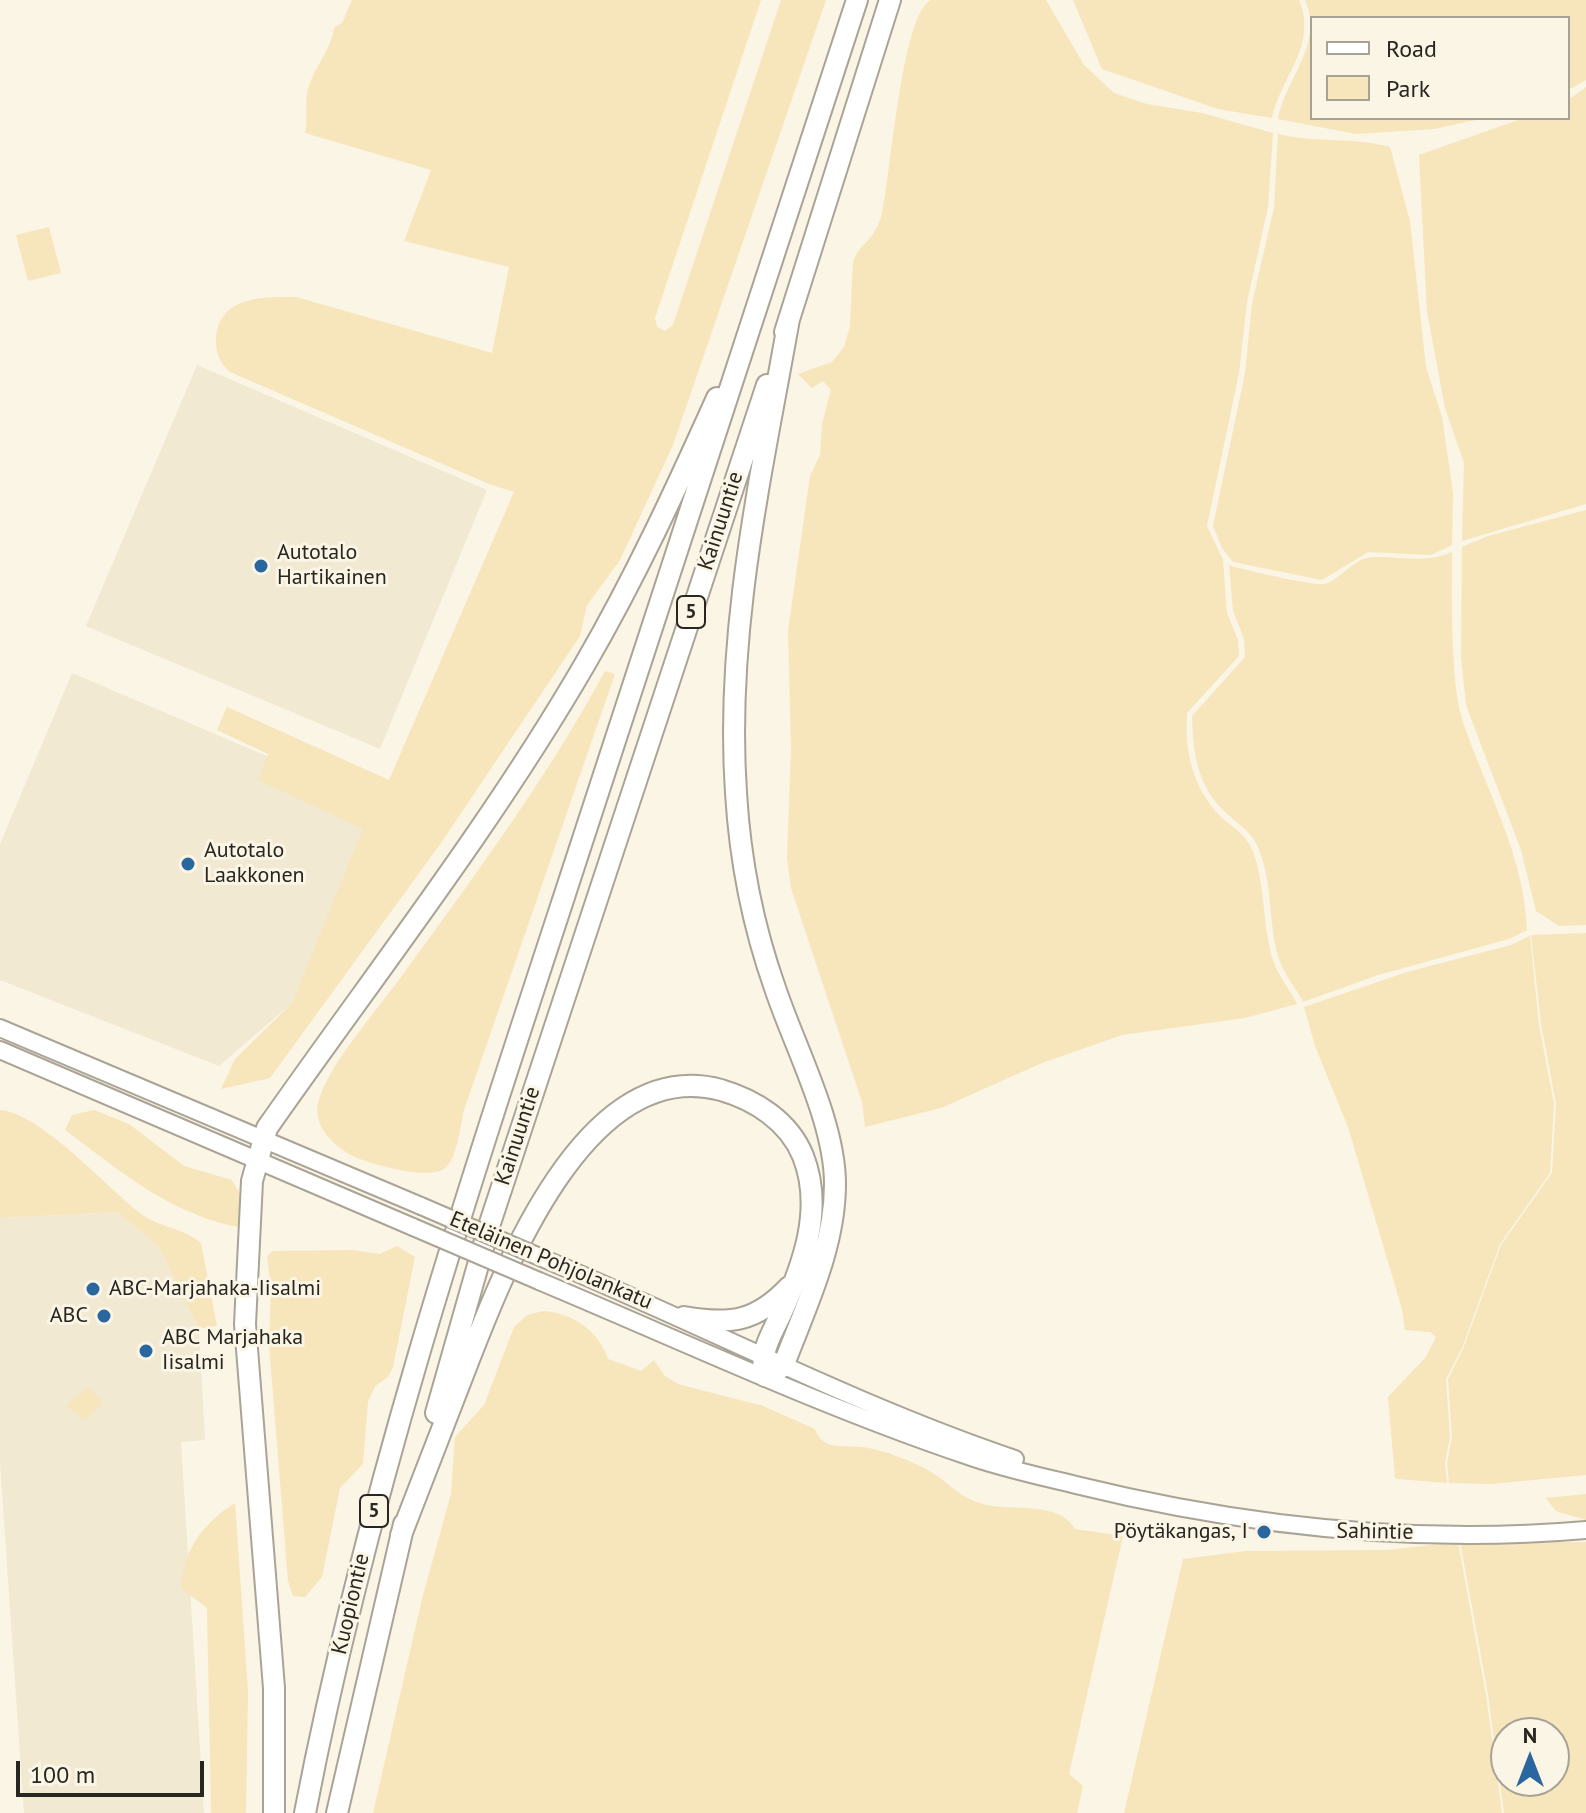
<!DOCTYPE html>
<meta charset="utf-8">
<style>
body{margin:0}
#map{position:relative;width:1586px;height:1813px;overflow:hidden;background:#fbf5e5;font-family:"PT Sans",sans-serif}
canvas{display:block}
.legend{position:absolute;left:1310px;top:16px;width:260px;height:104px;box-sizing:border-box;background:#fbf5e5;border:2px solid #a7a296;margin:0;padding:10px 14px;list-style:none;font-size:24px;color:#282620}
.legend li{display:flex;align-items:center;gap:16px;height:40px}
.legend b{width:40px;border:2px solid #a7a296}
.north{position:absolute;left:1490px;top:1717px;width:80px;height:80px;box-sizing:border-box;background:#fbf5e5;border:2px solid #a7a296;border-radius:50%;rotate:0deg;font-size:22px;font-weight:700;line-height:32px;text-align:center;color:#282620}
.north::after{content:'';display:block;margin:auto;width:28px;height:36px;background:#2b679f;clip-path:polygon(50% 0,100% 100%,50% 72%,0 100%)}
.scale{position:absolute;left:16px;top:1761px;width:188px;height:36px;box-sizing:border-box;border:4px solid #282620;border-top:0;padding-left:10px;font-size:24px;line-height:28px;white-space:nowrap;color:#282620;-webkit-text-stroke:6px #fbf5e5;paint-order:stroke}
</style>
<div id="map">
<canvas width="1586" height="1813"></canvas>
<ul class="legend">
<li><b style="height:10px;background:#fff"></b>Road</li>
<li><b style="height:22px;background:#f7e5bb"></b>Park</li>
</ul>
<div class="north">N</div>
<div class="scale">100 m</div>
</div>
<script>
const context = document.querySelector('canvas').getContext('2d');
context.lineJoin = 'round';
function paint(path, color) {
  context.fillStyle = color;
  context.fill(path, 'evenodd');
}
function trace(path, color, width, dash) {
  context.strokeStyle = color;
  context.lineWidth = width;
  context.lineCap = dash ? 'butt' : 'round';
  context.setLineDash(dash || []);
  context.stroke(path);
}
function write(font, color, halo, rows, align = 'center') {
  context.font = font + ' "PT Sans",sans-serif';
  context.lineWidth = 6;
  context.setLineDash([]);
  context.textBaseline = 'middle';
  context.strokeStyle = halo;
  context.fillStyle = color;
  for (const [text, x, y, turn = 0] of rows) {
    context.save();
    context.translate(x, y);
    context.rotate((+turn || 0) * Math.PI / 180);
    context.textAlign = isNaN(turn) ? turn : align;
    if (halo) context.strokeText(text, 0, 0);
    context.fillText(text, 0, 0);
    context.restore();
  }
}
paint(new Path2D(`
 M197 365 487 490 380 749 86 626Z
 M72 673 377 803 292 1003 219 1066 0 980V844Z
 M117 1212 159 1247 199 1329 205 1440 181 1442 204 1813H24L0 1463V1218Z`), '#f2e9d3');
paint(new Path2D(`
 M352 0H761L655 318 657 327 665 331 673 325 781 0H826L673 445 620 560 587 605 580 636 441 843 270 1078 221 1089 235 1059 292 1003 363 829 258 780 268 754 217 730 227 707 389 780 514 492 489 484 230 372C220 363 215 352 216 338 220 295 264 297 296 297L492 353 509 267 404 241 431 170 305 133C308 120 305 107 307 94 312 68 330 54 334 28L342 23Z
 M931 0H1046L1084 65 1114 93 1147 104 1202 113 1273 133 1268 207 1247 302 1239 373 1207 526 1223 560 1227 613 1238 640 1239 656 1187 713C1184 751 1193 788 1220 816 1233 828 1246 834 1253 852 1266 887 1262 925 1273 960 1278 976 1290 989 1297 1004L1245 1018 1122 1035 1042 1063 941 1108 865 1127 862 1102 791 888 787 859 791 748 788 631 810 476 820 455 822 424 831 390 823 381 812 388 798 374 832 362 844 347 850 326 853 262C859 243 873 243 881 217 891 178 901 14 931 0Z
 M1073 0H1299C1318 46 1281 76 1272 118L1218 109 1102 69Z
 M1305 0H1586V80L1568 90V18H1312V118H1485L1434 129 1356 134 1278 119C1286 77 1324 46 1305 0Z
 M1586 87V504L1462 541 1464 463 1445 408 1427 312 1419 155 1524 118H1568V100Z
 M1278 134C1316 143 1353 137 1390 147L1410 221 1426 367 1442 417 1453 493 1452 545 1431 555 1368 552 1322 580 1233 562 1222 548 1213 526 1245 373 1252 303 1274 208Z
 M49 227 61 273 28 281 16 235Z
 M1586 510V925L1559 926 1536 911 1521 850 1466 705 1461 657 1462 547 1488 536Z
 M1452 552C1452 594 1450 684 1463 722 1487 793 1524 854 1527 930L1509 939 1378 975 1303 1002C1296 987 1284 975 1279 959 1267 921 1274 880 1256 843 1248 829 1237 823 1226 813 1197 786 1193 753 1192 716L1245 657 1244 639 1233 611 1229 565C1239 569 1319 587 1325 584 1343 578 1353 558 1373 557 1403 556 1425 564 1452 552Z
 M605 671 615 674 464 1110C460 1125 458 1156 446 1167 431 1182 370 1164 353 1156 335 1147 313 1127 318 1104 326 1066 381 1006 404 973 475 875 548 777 605 671Z
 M1586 933V1475L1491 1484 1449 1483 1447 1463 1452 1437 1448 1379 1463 1349 1501 1245 1552 1173 1556 1104 1541 1024 1531 935Z
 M1530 936 1539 1025 1554 1104 1550 1173 1500 1244 1462 1348 1446 1379 1450 1437 1445 1463 1447 1483 1398 1479 1395 1478 1388 1397 1426 1357 1436 1337 1430 1332 1405 1330 1402 1309 1348 1127 1315 1046 1304 1007 1407 972 1511 945Z
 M0 1110C41 1113 107 1188 140 1213 159 1228 182 1227 201 1243L217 1326 199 1329 159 1247 117 1212 0 1218Z
 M94 1110 129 1124 184 1166 232 1180 241 1196 243 1228C170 1215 122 1172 65 1130L72 1115Z
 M397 1246 415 1257 393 1367 388 1377 375 1386 368 1402 363 1464 340 1488 322 1577 305 1597 293 1596 288 1581 269 1345 271 1288 267 1256 273 1251 353 1250 380 1254Z
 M543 1311C573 1313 599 1331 608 1359L641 1371 654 1360 665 1376 678 1384 763 1406 815 1429C822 1451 843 1445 862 1447 880 1449 909 1460 926 1469 947 1480 957 1497 983 1504 1011 1512 1059 1500 1075 1529L1123 1536 1069 1774 1083 1786 1077 1813H373L422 1599 451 1494 455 1437 484 1405 514 1327 527 1315Z
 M88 1387 103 1403 85 1420 66 1406Z
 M1586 1494V1520L1556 1511 1546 1498Z
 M235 1503 248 1692 246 1813H211L207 1608 181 1588C184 1549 202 1524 235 1503Z
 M1458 1542 1486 1695 1502 1813H1124L1183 1559 1246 1551 1387 1550Z
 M1460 1542H1586V1813H1504L1488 1694ZM1506 1733H1554V1781H1506Z`), '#f7e5bb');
const secondary = new Path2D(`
 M0 1028 421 1206
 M0 1050 413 1227
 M549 1261C705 1326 855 1405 1015 1459
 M539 1281C680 1340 820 1406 965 1455 1001 1468 1039 1476 1076 1485 1243 1526 1414 1545 1586 1530`);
const highway = new Path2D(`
 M785 332 890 0
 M684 1317C730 1325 756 1322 789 1287
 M436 1413 490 1223 767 385
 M401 1535C420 1486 439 1437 458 1388 496 1290 580 1052 721 1090 755 1100 789 1121 803 1156 824 1209 803 1265 781 1314 771 1335 759 1353 765 1376L775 1373 784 1364C806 1306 835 1247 835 1184 835 1122 795 1048 775 988 753 926 740 859 736 793 725 632 761 477 789 319
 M274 1813V1688L245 1324 252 1181 267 1128C374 975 491 826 585 664 635 578 676 489 717 398
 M305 1813C365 1501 465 1198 564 897 663 598 761 299 857 0
 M337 1813 404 1524`);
trace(secondary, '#aaa496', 20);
trace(highway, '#aaa496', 24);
trace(secondary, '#fff', 16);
trace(highway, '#fff', 20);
const secondaryBridge = new Path2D(`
 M421 1206 549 1261
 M413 1227 539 1281`);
trace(secondaryBridge, '#aaa496', 20, []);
trace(secondaryBridge, '#fff', 16);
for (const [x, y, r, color] of [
 [261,566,8,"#2b679f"],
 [188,864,8,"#2b679f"],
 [93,1289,8,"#2b679f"],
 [104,1316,8,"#2b679f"],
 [146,1351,8,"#2b679f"],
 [1264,1532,8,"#2b679f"]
]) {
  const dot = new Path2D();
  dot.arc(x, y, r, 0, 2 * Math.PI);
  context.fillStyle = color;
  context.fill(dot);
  trace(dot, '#fbf5e5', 3);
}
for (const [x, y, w] of [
 [691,612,28],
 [374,1511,28]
]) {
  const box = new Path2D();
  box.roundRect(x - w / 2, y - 16, w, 32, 6);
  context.fillStyle = '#fbf5e5';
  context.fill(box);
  trace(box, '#282620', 2);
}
write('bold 20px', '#282620', null, [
 ["5",691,612],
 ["5",374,1511]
]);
write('22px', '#282620', '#fbf5e5', [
 ["Kainuuntie",721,521,-72],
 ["Kainuuntie",518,1136,-72],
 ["Eteläinen Pohjolankatu",551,1261,23],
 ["Sahintie",1375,1532,1],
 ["Kuopiontie",351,1604,-77]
]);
write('22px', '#282620', '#fbf5e5', [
 ["Autotalo",277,553],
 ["Hartikainen",277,578],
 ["Autotalo",204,851],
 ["Laakkonen",204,876],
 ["ABC-Marjahaka-Iisalmi",109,1289],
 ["ABC",88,1316,"right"],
 ["ABC Marjahaka",162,1338],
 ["Iisalmi",162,1363],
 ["Pöytäkangas, I",1248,1532,"right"]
], 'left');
</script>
